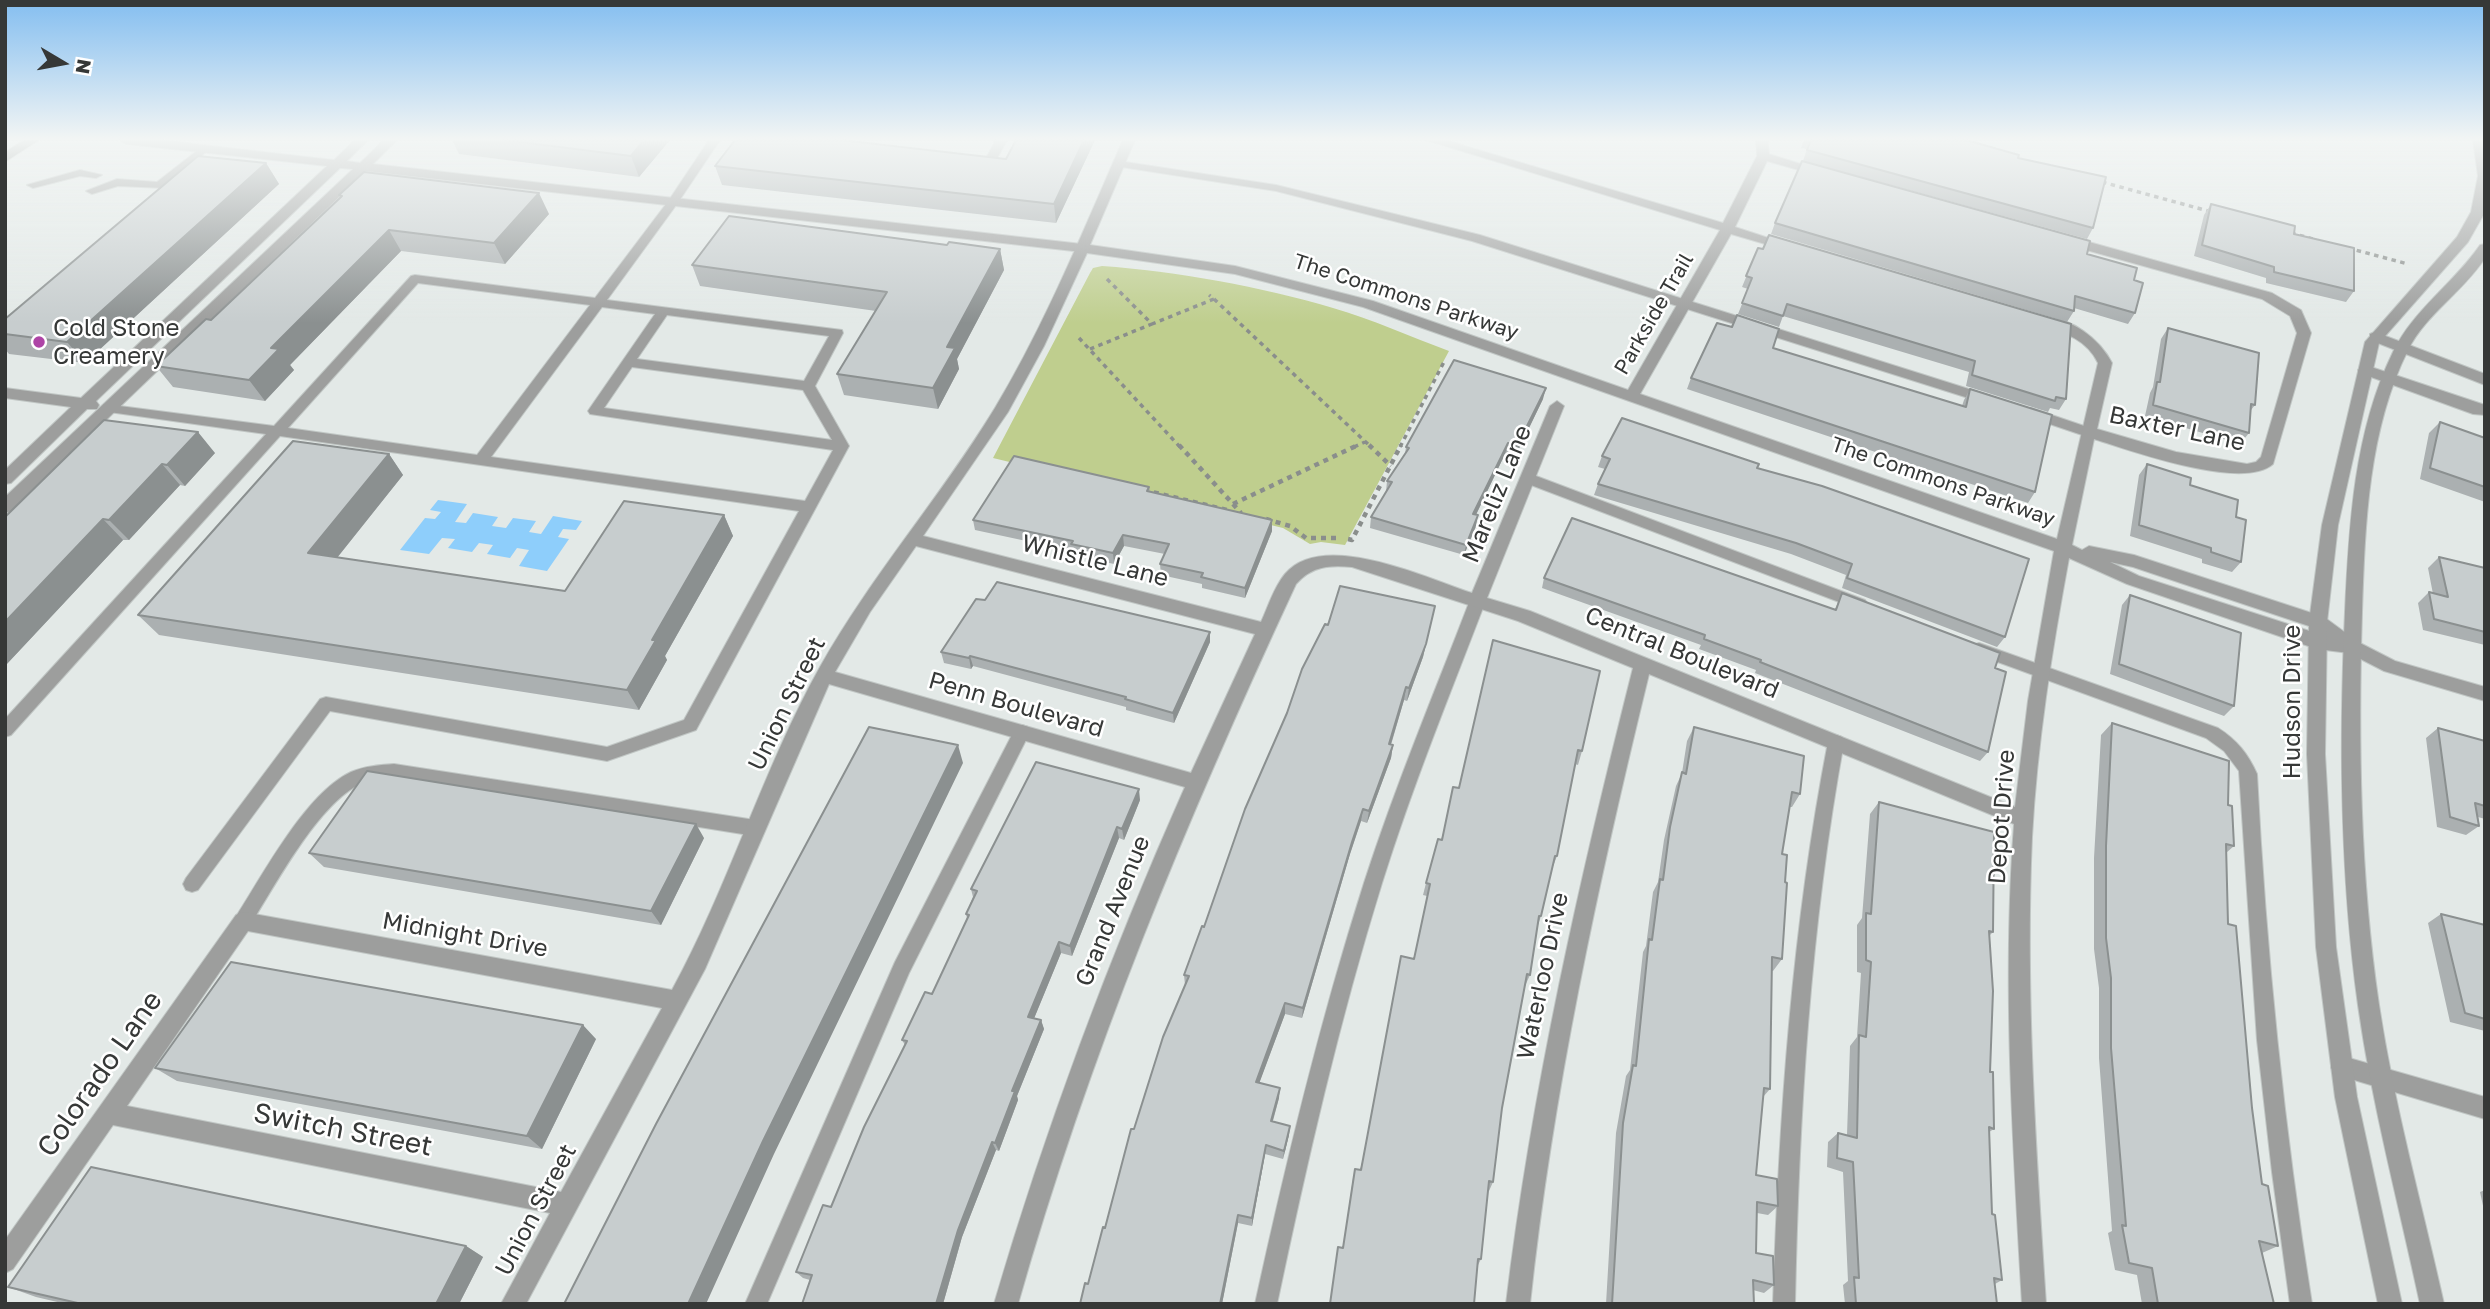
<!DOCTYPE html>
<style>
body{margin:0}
#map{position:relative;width:2490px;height:1309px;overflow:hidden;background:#e3e9e7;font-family:"Golos Text",sans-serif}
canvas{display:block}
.frame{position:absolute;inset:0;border:7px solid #363837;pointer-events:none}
.north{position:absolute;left:28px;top:28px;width:70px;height:70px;-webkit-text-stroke:5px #fff;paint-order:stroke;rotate:100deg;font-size:19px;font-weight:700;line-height:28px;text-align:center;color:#363837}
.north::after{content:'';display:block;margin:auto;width:24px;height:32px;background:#363837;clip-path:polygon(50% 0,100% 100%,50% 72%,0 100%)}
</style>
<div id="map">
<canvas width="2490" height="1309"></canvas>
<div class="frame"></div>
<div class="north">N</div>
</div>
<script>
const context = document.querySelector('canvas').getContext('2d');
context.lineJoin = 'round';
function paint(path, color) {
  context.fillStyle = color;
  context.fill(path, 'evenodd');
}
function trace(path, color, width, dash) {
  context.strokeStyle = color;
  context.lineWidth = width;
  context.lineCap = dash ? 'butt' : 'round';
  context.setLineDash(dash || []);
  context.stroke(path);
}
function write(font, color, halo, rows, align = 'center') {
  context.font = font + ' "Golos Text",sans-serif';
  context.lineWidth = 5;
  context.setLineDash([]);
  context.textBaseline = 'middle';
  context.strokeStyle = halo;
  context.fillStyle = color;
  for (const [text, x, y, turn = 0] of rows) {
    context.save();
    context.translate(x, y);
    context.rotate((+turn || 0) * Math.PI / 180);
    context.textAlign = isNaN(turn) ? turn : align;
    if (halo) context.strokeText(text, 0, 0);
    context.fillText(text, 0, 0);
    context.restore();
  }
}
paint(new Path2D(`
 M1102 266C1176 271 1262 287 1333 308 1372 319 1411 337 1449 351L1345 545 1321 542 1310 544 1283 528 993 458 1090 273 1093 268Z`), '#bfce8e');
paint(new Path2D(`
 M438 500 467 504 455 522 466 523 473 513 498 517 492 526 506 528 513 518 536 521 529 532 541 534 553 516 582 521 576 530 563 529 558 537 569 539 547 571 519 566 529 550 517 548 510 558 487 554 493 545 479 543 472 552 448 548 455 539 442 538 429 554 400 550 425 518 435 519 441 512 430 510Z`), '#8ecefb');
const service = new Path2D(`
 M709 140H720L677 204 607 300 842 330 843 333 815 386 849 446 696 730 607 761 330 711 198 890 192 892 186 890 183 884 186 878 320 699 326 697 607 747 684 720 799 511 280 436 11 735 5 737V719L266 434 109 412 102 407 104 404 274 426 411 276 415 275 595 298 669 200ZM418 283 590 305 477 455 288 428ZM602 307 655 314 590 408 588 411 590 414 833 450 805 501 491 457ZM667 315 829 336 804 381 637 359ZM632 367 803 390 832 440 604 408Z
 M996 140H1007L994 164 971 163V159L986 158Z
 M203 146 207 147V151L164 188 118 186 92 194 86 191 117 179 157 182Z
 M1119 161 1276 185 1480 235 1991 396 1993 399 1986 404 1981 402 1472 241 1276 191 1115 166V162Z
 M80 170 102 175 96 178 80 176 33 188 27 185Z
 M2031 408 2093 429 2095 432 2088 437 2026 416 2024 413Z
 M1528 473 1865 600 1868 604 1865 608H1855L1523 482 1521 478Z
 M1478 594 1486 600C1450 694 1412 787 1382 883 1339 1021 1307 1162 1277 1304H1255C1286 1162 1320 1021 1364 883 1395 787 1434 694 1470 600Z
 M1979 643 2218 728C2237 740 2248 754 2257 774 2266 952 2284 1128 2312 1304H2290L2272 1172 2257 1040 2239 771 2224 751 2206 738 1973 653 1971 649 1973 645Z
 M1022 725 1028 727 1030 732 909 973 767 1304H745L895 962 1016 727Z
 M1836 735 1842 737 1844 742C1810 928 1799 1115 1795 1304H1773C1779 1115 1792 928 1828 742L1830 737Z
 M394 764 755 820 761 823 764 828 761 833 755 836 394 778C384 779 371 778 362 783 318 803 275 886 249 927L243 929 237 927 234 921 237 915C264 873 306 793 351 772 365 766 380 765 394 764Z`);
const minor = new Path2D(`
 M1123 140H1135L1090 245 1235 266 1373 301 1628 390 1720 230 1426 140H1445L1723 223 1757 156 1756 140H1768L1769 154 1826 172 1820 176 1767 161 1735 227 1796 247 1789 251 1731 234 1640 394 2057 539 2098 363C2087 340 2066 333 2043 326V320C2070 314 2101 341 2112 363L2097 429 2176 452 2247 464 2256 462 2261 457 2297 333 2290 316 2262 299 2061 243V237H2071L2272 293 2301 310 2311 333 2273 464C2243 491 2132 451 2094 439L2072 545 2082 550 2089 546 2134 555 2324 617 2358 642 2395 661 2485 687V701L2384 671 2349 653 2317 649 2127 584 2069 558C2052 650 2037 743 2032 837 2025 992 2036 1149 2046 1304H2022C2013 1145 2002 983 2014 824L1649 674C1598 883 1553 1090 1530 1304H1506C1532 1088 1580 878 1633 668L1518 621 1352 567C1329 565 1312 566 1296 584 1186 821 1090 1051 1018 1304H994C1046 1127 1110 956 1185 787L829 684 705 969 526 1304H501L550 1213 113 1125 13 1269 5 1273V1240L236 915 243 912 672 990C729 886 762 771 820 667 871 576 941 497 995 408 1046 323 1083 231 1123 140ZM1087 253 1235 274 1363 307 2054 551 2028 701 2015 807 1530 611 1487 598 1564 406 1557 401 1550 406 1472 593C1426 578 1322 529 1285 574 1274 587 1268 607 1261 622L923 536 1008 412 1044 346ZM916 546 1255 634 1191 773 835 672 870 612ZM2110 562 2133 567 2312 627 2325 636 2139 576ZM248 931 662 1008 561 1192 127 1106Z
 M2375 332 2485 374V385L2370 340V334Z
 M2365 365 2485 405V415L2473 414 2360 373 2358 370Z
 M2342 1056 2485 1097V1119L2334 1074 2331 1067 2334 1060Z`);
const tertiary = new Path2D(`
 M120 140H159L334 160 355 140H368L347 161 360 163 384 140H397L373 164 1082 244 1089 248 1082 252 366 171 11 511 5 513V497L353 169 340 168 96 401 99 405 97 409H87L11 483 5 484V470L71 407 5 398V388L81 398 327 166 126 144Z
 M2473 140H2485V212L2468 242 2379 343 2338 525 2327 622 2325 754 2336 947 2357 1097 2402 1304H2378L2335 1097 2316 947 2307 754 2309 622 2322 525 2365 342 2457 237 2471 212 2478 176Z
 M2485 244V258C2463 292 2426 314 2408 350 2368 430 2365 525 2362 612 2358 743 2360 875 2379 1005 2394 1105 2422 1205 2444 1304H2420C2399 1205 2372 1105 2358 1005 2340 875 2339 743 2345 612 2349 524 2354 432 2393 352 2413 310 2454 283 2480 245Z`);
const secondary = new Path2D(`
 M24 140H39L5 162V152Z`);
trace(service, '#c0c6c4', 2);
trace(minor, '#c0c6c4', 2);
trace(tertiary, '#c0c6c4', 2);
trace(secondary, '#c0c6c4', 2);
trace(new Path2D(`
 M2102 182 2212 212
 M2291 233 2313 239
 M2348 248 2408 264
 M1107 279 1152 324 1214 299 1209 295
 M1214 299 1371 447
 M1079 338 1180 447
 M1090 349 1152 324
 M1354 447 1365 442
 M1400 447 1445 360`), '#8a8e8c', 3.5, [4.5, 4.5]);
trace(new Path2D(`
 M1179 445 1233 504 1358 445
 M1369 445 1391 466
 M1144 490 1227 510
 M1233 504 1241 513
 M1266 519 1290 526 1306 538H1340
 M1348 539 1352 540 1401 445`), '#8a8e8c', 4.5, [5, 5]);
paint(service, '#9d9e9d');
paint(minor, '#9d9e9d');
paint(tertiary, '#9d9e9d');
paint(secondary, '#797b79');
paint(new Path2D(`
 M452 140H670L639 177 459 154Z
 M1095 140 1056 223 722 185 715 166 1006 159Z
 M1804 140H1966L2018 158 2093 228 2087 239 1803 161 1807 149 1801 148Z
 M266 163 279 184 85 363 9 354 5 349V319Z
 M339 195 549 214 505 264 401 251 290 365 294 370 265 401 173 387 156 366 211 320 340 198Z
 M2211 204 2294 234 2354 291 2346 302 2266 283V278L2194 256 2204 215Z
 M1775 223 2087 254 2134 280 2135 313 2128 324 2074 308V311L2067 322 1771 234Z
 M947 245 1000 249 1004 270 957 359 959 369 938 409 844 395 837 374 876 311 700 286 692 265Z
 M1758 248 2066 399 2059 410 2050 408 2048 412 1966 386 1969 372 1783 316 1779 327 1738 314 1748 289 1742 287Z
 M1732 327 1773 348 1962 406 1964 400 1970 389 2035 492 2028 503 1687 389 1691 378Z
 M2168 328 2255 405 2251 410 2249 433 2240 444 2145 416 2150 393 2153 387 2161 339Z
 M1543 399 1515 457 1505 454 1476 515V526L1464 555 1370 528 1371 517 1386 492 1387 481 1405 454 1406 447Z
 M104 420 215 453 185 486 180 485 129 540H123L5 666Z
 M2440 422 2485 438V502L2420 479 2429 433Z
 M389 454 403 475 337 558 565 591 724 515 733 536 665 656 667 660 639 710 159 635 138 615Z
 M1602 456 1757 468 2005 637 1997 647 1842 588 1846 575 1791 554 1594 495 1598 484 1605 469 1598 467Z
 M2147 464 2190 485 2236 517 2241 562 2232 572 2202 563V559L2130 536 2139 475Z
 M1149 487 1150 492 1272 520V531L1245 598 1202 588V584L1161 575 1160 564 1165 554 1124 546 1114 564 1073 555V551L975 530 973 520Z
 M2439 557 2485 568V645L2423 630 2418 603 2429 592 2433 594 2428 568Z
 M1544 578 1835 609 1842 593 1995 668 1988 752 1980 761 1755 673 1756 670 1699 649 1701 645 1542 588Z
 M2130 595 2234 706 2224 716 2110 674 2122 605Z
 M1435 606 1423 657 1407 701 1404 700 1391 745H1393L1391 758 1367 823 1361 821 1350 854 1302 1018 1285 1014 1259 1083 1279 1098 1273 1121 1289 1135 1283 1159 1265 1154 1252 1226 1238 1223 1222 1304H1080L1088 1284 1185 985 1184 975 1328 625Z
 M1210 642 1174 723 1126 710V707L973 666 971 669 944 663 941 652Z
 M1600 671 1582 751 1578 765 1575 764 1557 856 1552 869 1541 916 1537 928 1530 975 1525 986 1502 1108 1493 1182 1489 1191H1488L1481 1259 1477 1267 1343 1248 1353 1178 1360 1170 1414 959 1427 896 1423 895 1426 883 1459 788Z
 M2112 723 2228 805 2234 846 2226 853 2228 924 2262 1184 2278 1246 2262 1253 2274 1304H2142L2137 1275 2115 1270 2108 1233 2112 1231 2099 1058V988L2094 949V858L2101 735Z
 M1694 727 1800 794 1792 807H1790L1782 854 1785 882 1782 959 1773 971H1772L1770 1089 1763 1097 1756 1175 1778 1206 1768 1215 1757 1213 1756 1253 1774 1285 1764 1293 1753 1290 1754 1304H1606L1616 1133 1626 1076 1630 1070 1643 952 1646 946 1653 892 1658 882 1664 840 1676 786 1682 773 1687 741Z
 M2438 728 2485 741V819L2478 817 2479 826 2466 835 2437 827 2426 738Z
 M1140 800 1124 840 1119 838 1072 956 1061 953 1034 1018 1041 1020 1044 1029 1017 1096 1018 1100 999 1151 996 1150 962 1237 943 1304H802L810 1280 803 1278 796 1272 831 1207 905 1045 902 1040 932 994 967 918 966 914 973 897 971 889Z
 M1879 802 1993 932 1989 936 1990 1072 1994 1129 1989 1132 1992 1214 2002 1280 1995 1284 1997 1304H1845L1843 1285 1848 1281 1843 1172 1827 1167 1828 1142 1838 1133 1847 1135 1850 1046 1857 1037 1861 973 1857 972V925L1862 918 1870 814Z
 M704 838 661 925 324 867 309 853Z
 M2441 914 2485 925V1031L2450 1022 2428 923Z
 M596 1039 542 1149 177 1081 155 1068Z
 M2485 1190V1215L2480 1192Z
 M466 1246 483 1257 459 1304H66L36 1297 8 1287Z`), '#abb0b1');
paint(new Path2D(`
 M644 140H670L639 177 631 156Z
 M1084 140H1095L1056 223 1054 204Z
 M266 163 279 184 85 363 67 342Z
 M539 193 549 214 505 264 494 243Z
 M389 230 401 251 290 365 294 370 265 401 249 380 271 348Z
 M1000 249 1004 270 957 359 959 369 938 409 933 388 947 347Z
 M1546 388 1543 399 1515 457 1517 446Z
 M198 432 215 453 185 486 167 465Z
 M1508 443 1505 454 1471 525 1473 514Z
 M389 454 403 475 324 574 308 553Z
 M162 464 180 485 129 540 109 520Z
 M724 515 733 536 665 656 667 660 639 710 627 690 652 640Z
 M1478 515 1476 526 1464 555 1466 545Z
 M103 519 123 540 5 666V622Z
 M1272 520V531L1245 598V588Z
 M1123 535 1124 546 1114 564 1113 553Z
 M1435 606 1423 657 1407 701 1409 688Z
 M1210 632V642L1174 723 1173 713Z
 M970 656 973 666 971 669 969 658Z
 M1406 687 1404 700 1387 757 1389 744Z
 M958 745 963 763 774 1154 706 1304H688L763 1141Z
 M1393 745 1391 758 1367 823 1369 811Z
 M1139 789 1140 800 1124 840 1122 829Z
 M1363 809 1361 821 1350 854 1302 1018 1303 1008 1352 842Z
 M696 824 704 838 661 925 651 911Z
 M1117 827 1119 838 1072 956 1070 946Z
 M1059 942 1061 953 1031 1026 1028 1017Z
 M1285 1003V1014L1256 1092V1082Z
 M1041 1020 1044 1029 1017 1096 1018 1100 999 1151 995 1143 1012 1091Z
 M583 1025 596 1039 542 1149 527 1136Z
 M1280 1088 1279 1098 1270 1130 1271 1121Z
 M1290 1126 1289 1135 1283 1159 1284 1151Z
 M992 1142 996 1150 962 1237 943 1304H936L958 1230Z
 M1266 1145 1265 1154 1252 1226V1218Z
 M1238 1215V1223L1222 1304H1220Z
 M466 1246 483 1257 459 1304H436Z`), '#8b9090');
const building = new Path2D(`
 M504 140H644L631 156Z
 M735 140H841L1006 159 1016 140H1084L1054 204 715 166Z
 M1811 140H1966L2019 155 2018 158 2106 177 2093 228 1807 150Z
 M198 156 266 163 67 342 5 334V319Z
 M1802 161 2090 241 2087 254 2137 268 2134 280 2143 283 2135 313 2075 296 2074 311 1775 223Z
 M364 172 539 193 494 243 389 230 271 348 279 349 249 380 156 366 206 319 211 320 342 196 339 195Z
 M2211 204 2295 226 2294 234 2354 248V291L2274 272V267L2202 245Z
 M729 216 947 245 949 242 1000 249 947 347 955 348 933 388 837 374 887 292 692 265Z
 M1769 235 2071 324 2066 399 2056 397 2055 401 1972 375 1975 361 1787 304 1783 316 1742 303 1752 278 1746 276 1758 248 1763 249Z
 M1737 315 1779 329 1773 348 1966 407 1970 389 2052 415 2035 492 1691 378 1717 323 1732 327Z
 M2168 328 2259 353 2255 405 2251 404 2249 433 2153 405 2157 382H2160Z
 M1454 360 1546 388 1517 446 1508 443 1473 514 1478 515 1466 545 1371 517 1392 482 1387 481 1409 448 1406 447Z
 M1622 418 1759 464 1757 468 1822 486 2029 559 2005 637 1847 578 1852 564 1796 543 1598 484 1610 459 1602 456Z
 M104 420 198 432 167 465 162 464 109 520 103 519 5 622V517Z
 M2440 422 2485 438V487L2430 468Z
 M293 441 389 454 308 553 565 591 624 501 724 515 652 640H656L627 690 138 615Z
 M1014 456 1149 487 1147 491 1272 520 1245 588 1201 577 1203 573 1160 564 1169 544 1123 535 1113 553 1071 544 1073 541 973 520Z
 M2147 464 2191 478 2190 485 2238 500 2236 517 2246 520 2241 562 2211 552V548L2139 525Z
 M1572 518 1836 610 1842 593 2000 653 1995 668 2006 672 1988 752 1760 662 1761 660 1704 639 1705 635 1544 578Z
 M2439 557 2485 568V632L2434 619 2429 592 2448 597Z
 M997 582 1210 632 1173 713 1125 699 1126 697 970 656 969 658 941 652 976 599 985 600Z
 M1340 586 1435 606 1426 644 1409 688 1406 687 1389 744 1393 745 1369 811 1363 809 1352 842 1303 1008 1285 1003 1256 1082 1280 1088 1271 1121 1290 1126 1284 1151 1266 1145 1252 1218 1238 1215 1220 1304H1080L1085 1283 1088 1284 1103 1227 1105 1228 1131 1129H1134L1163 1037 1189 976 1184 975 1202 926 1204 927 1245 809 1287 713 1302 669 1325 624 1328 625Z
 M2130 595 2241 633 2234 706 2119 664Z
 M1493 640 1600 671 1582 751 1578 750 1557 856H1555L1541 916H1539L1530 975 1527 974 1502 1108 1493 1182 1489 1181 1481 1259H1478L1474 1304H1330L1338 1247 1343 1248 1355 1169 1361 1170 1401 956 1414 959 1430 884 1426 883 1438 839 1442 840 1453 787 1459 788Z
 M2112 723 2229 761 2228 805 2232 806 2234 846 2226 844 2228 924 2236 926 2252 1108 2262 1184 2268 1186 2278 1246 2259 1241 2274 1304H2158L2152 1268 2129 1263 2122 1225 2126 1226 2111 1048V978L2106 938V846Z
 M869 727 958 745 763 1141 688 1304H564L656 1124Z
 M1694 727 1804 756 1800 794 1792 792 1782 854 1787 855 1785 882 1787 883 1782 959 1772 957 1770 1089 1764 1088 1756 1175 1777 1179 1778 1206 1757 1202 1756 1253 1773 1256 1774 1285 1753 1280 1754 1304H1612L1623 1123 1633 1065 1636 1066 1649 939 1652 940 1660 879 1663 880 1670 827 1682 772 1686 774Z
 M2438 728 2485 741V806L2475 803 2479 826 2450 817Z
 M1036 762 1139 789 1122 829 1117 827 1070 946 1059 942 1028 1017 1041 1020 1012 1091H1015L995 1143 992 1142 958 1230 936 1304H802L812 1275 796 1272 823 1205 831 1207 864 1127 907 1041 902 1040 925 992 932 994 969 915 966 914 977 891 971 889Z
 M367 771 696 824 651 911 309 853Z
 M1879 802 1994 832 1993 932 1989 931 1993 991 1990 1072H1993L1994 1129 1989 1127 1992 1214 1995 1215 2002 1280 1994 1278 1997 1304H1856L1854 1277 1859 1278 1853 1162 1837 1158 1838 1133 1857 1138 1859 1035 1866 1037 1871 962 1866 960V913L1871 914Z
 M2441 914 2485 925V1019L2465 1013Z
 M231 962 583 1025 527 1136 155 1068Z
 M91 1167 466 1246 436 1304H82L8 1287Z`);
paint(building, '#c7cdce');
trace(building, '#8b9090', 2);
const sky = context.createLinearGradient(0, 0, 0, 323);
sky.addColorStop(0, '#84bef0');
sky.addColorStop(0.43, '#f2f5f4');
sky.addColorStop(1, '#f2f5f400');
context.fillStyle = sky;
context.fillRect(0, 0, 2490, 323);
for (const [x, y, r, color] of [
 [39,342,7,"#ae44a6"]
]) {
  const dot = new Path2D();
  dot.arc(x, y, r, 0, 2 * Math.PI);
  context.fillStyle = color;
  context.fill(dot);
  trace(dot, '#fff', 2.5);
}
write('21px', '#363837', '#fff', [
 ["The Commons Parkway",1406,297,18],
 ["Parkside Trail",1654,314,-60],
 ["The Commons Parkway",1943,482,19]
]);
write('24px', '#363837', '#fff', [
 ["Cold Stone",53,328],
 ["Creamery",53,356]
], 'left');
write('24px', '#363837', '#fff', [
 ["Baxter Lane",2177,429,12],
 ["Mareliz Lane",1497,494,-68],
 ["Whistle Lane",1095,561,14],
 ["Central Boulevard",1682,653,22],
 ["Hudson Drive",2292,702,-90],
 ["Union Street",787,704,-64],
 ["Penn Boulevard",1016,705,16],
 ["Depot Drive",2002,817,-86],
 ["Grand Avenue",1113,911,-68],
 ["Midnight Drive",465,935,10],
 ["Waterloo Drive",1543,976,-78],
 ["Union Street",536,1210,-62]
]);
write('28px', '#363837', '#fff', [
 ["Colorado Lane",100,1074,-55],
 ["Switch Street",343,1130,11]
]);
</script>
